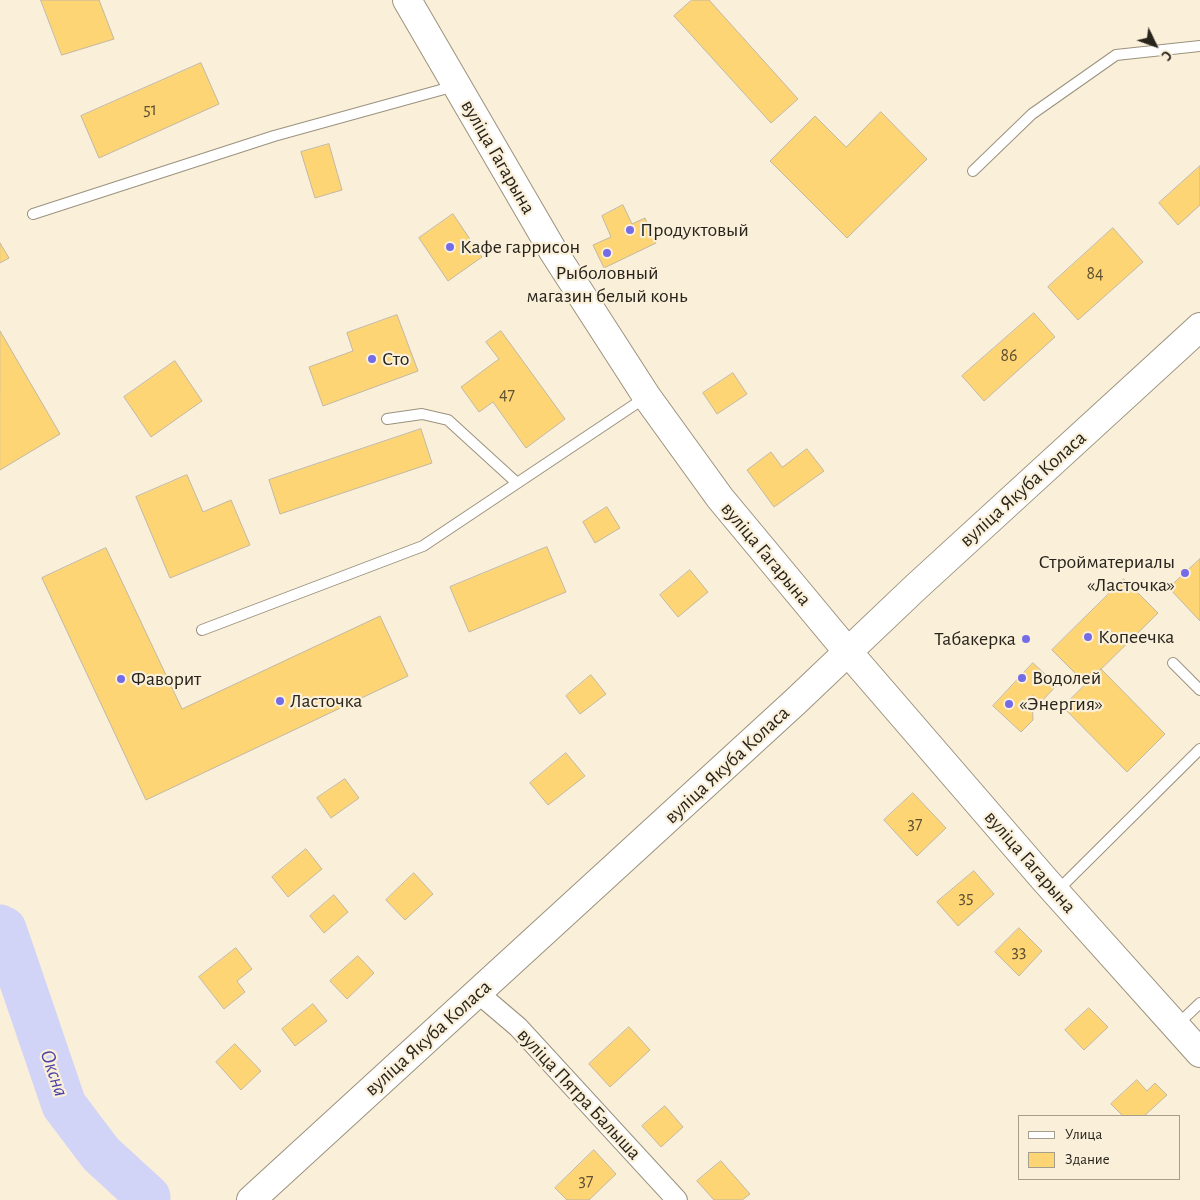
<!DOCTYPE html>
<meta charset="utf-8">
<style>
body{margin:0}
#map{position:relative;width:1200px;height:1200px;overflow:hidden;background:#faefd9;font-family:"Alegreya Sans",sans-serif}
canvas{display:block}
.legend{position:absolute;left:1018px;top:1115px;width:162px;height:65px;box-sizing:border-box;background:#faefd9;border:1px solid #a69e8d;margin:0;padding:6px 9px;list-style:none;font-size:15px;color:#28241c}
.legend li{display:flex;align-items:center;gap:10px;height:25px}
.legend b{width:25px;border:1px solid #a69e8d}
.north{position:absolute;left:1130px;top:20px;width:50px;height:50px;-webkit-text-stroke:4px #faefd9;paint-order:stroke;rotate:132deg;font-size:14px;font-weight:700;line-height:20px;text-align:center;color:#28241c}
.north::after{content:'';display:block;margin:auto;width:18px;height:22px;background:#28241c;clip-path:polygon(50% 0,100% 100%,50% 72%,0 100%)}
</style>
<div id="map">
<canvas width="1200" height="1200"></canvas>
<ul class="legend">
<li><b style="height:6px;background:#fff"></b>Улица</li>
<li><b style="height:14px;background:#fed575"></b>Здание</li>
</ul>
<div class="north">С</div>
</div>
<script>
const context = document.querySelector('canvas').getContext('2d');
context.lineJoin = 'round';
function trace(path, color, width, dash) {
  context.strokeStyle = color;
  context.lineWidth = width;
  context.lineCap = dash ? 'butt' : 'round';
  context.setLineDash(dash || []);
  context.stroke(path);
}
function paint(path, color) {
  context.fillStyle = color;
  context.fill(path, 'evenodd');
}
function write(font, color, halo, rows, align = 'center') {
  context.font = font + ' "Alegreya Sans",sans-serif';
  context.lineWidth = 4.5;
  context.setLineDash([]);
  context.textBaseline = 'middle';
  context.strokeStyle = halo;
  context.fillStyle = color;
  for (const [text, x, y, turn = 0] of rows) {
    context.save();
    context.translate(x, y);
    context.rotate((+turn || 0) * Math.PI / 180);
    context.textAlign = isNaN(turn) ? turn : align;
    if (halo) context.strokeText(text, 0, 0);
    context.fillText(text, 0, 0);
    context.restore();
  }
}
trace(new Path2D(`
 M0 927 4 929 64 1105 101 1154 148 1197`), '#d1d3f7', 45);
const building = new Path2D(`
 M41 0H99L114 39 62 55Z
 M692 0H709L798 99 771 123 674 16Z
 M201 63 219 104 99 158 81 116Z
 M881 112 927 159 847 238 770 161 815 116 846 147Z
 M329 144 342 190 315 198 301 152Z
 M1200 166V205L1178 225 1159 203Z
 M623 205 632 224 645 218 656 243 604 268 593 245 611 237 602 216Z
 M453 214 482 257 448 281 419 238Z
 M1113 228 1143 262 1078 320 1048 287Z
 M0 243 9 258 0 263Z
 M1034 313 1055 337 984 401 962 376Z
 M397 315 418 371 323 406 309 367 353 351 347 333Z
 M0 331 60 434 0 470Z
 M501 331 565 419 526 448 493 402 479 412 461 387 499 359 486 342Z
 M175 361 202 401 151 437 124 397Z
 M733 373 747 394 717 414 703 393Z
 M421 429 432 463 280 514 269 480Z
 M807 449 824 471 774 507 747 470 771 452 782 467Z
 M187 475 203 512 231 500 250 545 170 578 136 497Z
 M607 507 620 528 595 543 583 522Z
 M547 547 566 592 469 632 450 587Z
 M106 548 182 709 380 616 408 676 146 800 42 578Z
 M1200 559V621L1169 588Z
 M690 570 708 592 678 617 660 595Z
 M1124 579 1158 613 1086 684 1052 650Z
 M1033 663 1057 685 1040 703 1032 695 1033 720 1021 732 993 706Z
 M1101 669 1165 734 1127 772 1063 707Z
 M591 675 606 694 580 714 566 696Z
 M566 753 585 776 548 805 530 783Z
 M345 779 359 798 331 818 317 798Z
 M913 793 946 828 917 856 884 820Z
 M306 849 322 869 288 897 272 877Z
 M974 871 994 894 958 926 937 902Z
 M414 873 433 894 405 920 386 900Z
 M334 895 348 912 324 933 310 916Z
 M1019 928 1042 951 1019 976 995 952Z
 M236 948 252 969 237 981 245 992 224 1009 199 977Z
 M358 956 374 973 347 999 330 981Z
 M313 1004 327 1021 295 1046 282 1029Z
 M1089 1008 1108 1027 1084 1050 1065 1030Z
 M629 1027 650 1050 610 1087 589 1064Z
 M235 1044 261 1071 241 1090 216 1062Z
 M1137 1080 1147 1091 1155 1083 1167 1095 1144 1116H1123L1111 1104Z
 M665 1106 683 1127 661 1147 642 1126Z
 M594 1150 616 1174 589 1200H567L555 1188Z
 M721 1161 750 1194 742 1200H714L697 1181Z`);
paint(building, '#fed575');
trace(building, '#c1b8a3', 1);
const lane = new Path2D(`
 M973 171 1032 114 1116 55 1200 46
 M33 214 274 136 455 86
 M387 419 422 414 448 420 517 483
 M202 630 423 546 646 397
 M1173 663 1200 690
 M1057 891 1200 749
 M1177 1025 1200 1003`);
const street = new Path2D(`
 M478 993 518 1027 677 1200`);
const secondary = new Path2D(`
 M251 1200 795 702 916 587 1200 327`);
const primary = new Path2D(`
 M407 0 553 251 647 397 720 498 848 652 1044 879 1200 1053`);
trace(lane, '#9b927e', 12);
trace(street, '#9b927e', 22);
trace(secondary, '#9b927e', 30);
trace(primary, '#9b927e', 30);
trace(lane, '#fff', 10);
trace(street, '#fff', 20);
trace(secondary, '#fff', 28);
trace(primary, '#fff', 28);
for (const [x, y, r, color] of [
 [630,230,5,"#746ce6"],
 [450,247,5,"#746ce6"],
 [607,253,5,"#746ce6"],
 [372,359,5,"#746ce6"],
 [1185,573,5,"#746ce6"],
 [1088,637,5,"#746ce6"],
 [1026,639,5,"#746ce6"],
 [1022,678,5,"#746ce6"],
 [121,679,5,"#746ce6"],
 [280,701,5,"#746ce6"],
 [1009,704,5,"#746ce6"]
]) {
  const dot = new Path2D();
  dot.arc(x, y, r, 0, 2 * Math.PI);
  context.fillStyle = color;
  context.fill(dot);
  trace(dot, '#faefd9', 2);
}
write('18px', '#5e5032', null, [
 ["51",150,110],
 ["84",1095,274],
 ["86",1009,356],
 ["47",507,395],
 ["37",915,824],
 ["35",966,898],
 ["33",1019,952],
 ["37",586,1181]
]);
write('20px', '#28241c', '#faefd9', [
 ["вуліца Гагарына",498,157,60],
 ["вуліца Якуба Коласа",1023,489,-42],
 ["вуліца Гагарына",766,554,50],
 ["вуліца Якуба Коласа",727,765,-43],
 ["вуліца Гагарына",1030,862,49],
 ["вуліца Якуба Коласа",428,1038,-42],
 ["вуліца Пятра Балыша",579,1094,47]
]);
write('20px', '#28241c', '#faefd9', [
 ["Продуктовый",640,230],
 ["Кафе гаррисон",460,247],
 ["Рыболовный",607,273,"center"],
 ["магазин белый конь",607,296,"center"],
 ["Сто",382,359],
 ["Стройматериалы",1175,562,"right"],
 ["«Ласточка»",1175,585,"right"],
 ["Копеечка",1098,637],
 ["Табакерка",1016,639,"right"],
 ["Водолей",1032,678],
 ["Фаворит",131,679],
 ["Ласточка",290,701],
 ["«Энергия»",1019,704]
], 'left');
write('italic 21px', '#4c43a6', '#faefd9', [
 ["Оксна",54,1073,71]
]);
</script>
